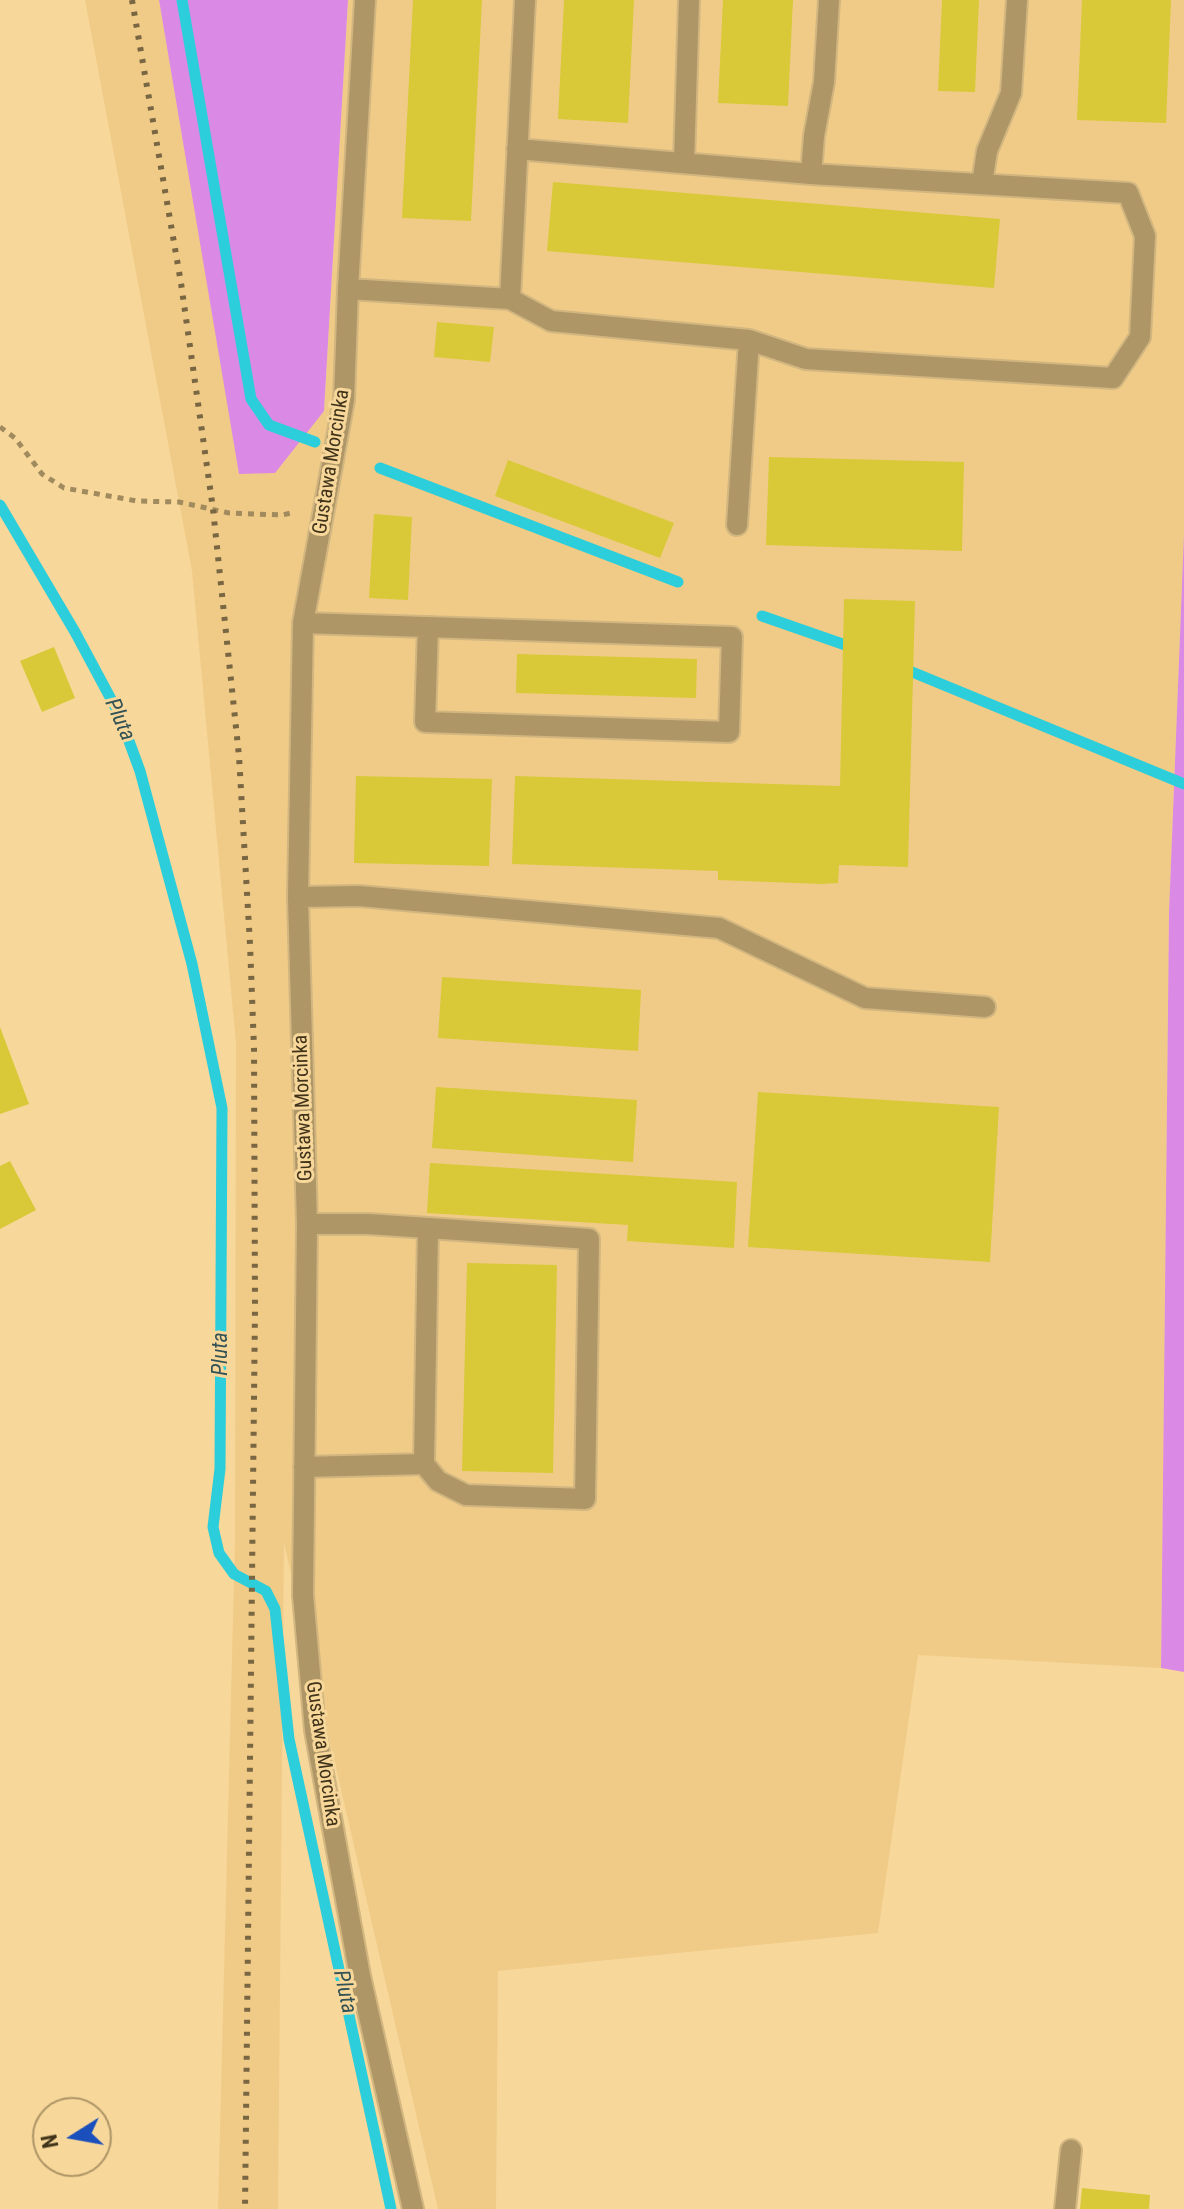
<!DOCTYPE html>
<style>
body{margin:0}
#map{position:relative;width:1184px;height:2209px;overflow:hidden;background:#f7d79a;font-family:"Roboto Condensed",sans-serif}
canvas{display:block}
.north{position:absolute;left:32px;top:2097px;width:80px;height:80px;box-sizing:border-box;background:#f7d79a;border:2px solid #ae9567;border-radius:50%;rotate:259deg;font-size:22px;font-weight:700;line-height:32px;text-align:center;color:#40331a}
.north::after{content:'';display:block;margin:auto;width:28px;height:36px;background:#1b4fbc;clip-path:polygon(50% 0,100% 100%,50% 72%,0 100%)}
</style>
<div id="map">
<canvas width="1184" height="2209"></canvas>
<div class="north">N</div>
</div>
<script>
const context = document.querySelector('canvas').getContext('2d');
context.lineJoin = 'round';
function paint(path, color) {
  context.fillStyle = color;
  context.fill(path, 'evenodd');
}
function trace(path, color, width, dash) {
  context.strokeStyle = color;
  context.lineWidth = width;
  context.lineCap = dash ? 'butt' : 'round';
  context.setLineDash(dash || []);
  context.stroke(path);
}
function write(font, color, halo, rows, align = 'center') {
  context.font = font + ' "Roboto Condensed",sans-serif';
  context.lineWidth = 6;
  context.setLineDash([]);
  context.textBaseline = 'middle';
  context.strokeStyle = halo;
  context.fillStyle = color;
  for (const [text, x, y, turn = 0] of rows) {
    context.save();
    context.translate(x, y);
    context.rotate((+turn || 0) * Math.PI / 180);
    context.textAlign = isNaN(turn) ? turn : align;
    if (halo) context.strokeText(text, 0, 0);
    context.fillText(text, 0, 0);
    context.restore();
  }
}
paint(new Path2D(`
 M85 0H159L240 474 324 411 348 0H1184V534L1169 912 1161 1668 918 1655 878 1933 498 1971 496 2209H438L284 1543 278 2209H218L235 1539 236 1044 192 571Z`), '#f0cb87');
paint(new Path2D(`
 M159 0H348L324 411 275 473 239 474Z
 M1184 534V1672L1161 1668 1169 912Z`), '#da8ae4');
trace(new Path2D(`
 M182 0 251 399 269 425 315 442
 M380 468 678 582
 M0 505 75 632 119 714 140 771 192 964 222 1108 220 1469 213 1527 219 1553 234 1574 266 1591 275 1609 289 1739 391 2209
 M762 616 854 648
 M900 667 1184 784`), '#2bceda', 11);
paint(new Path2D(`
 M413 0H482L471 221 402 218Z
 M564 0H634L628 123 558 119Z
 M723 0H793L788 106 718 103Z
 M942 0H979L975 92 938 91Z
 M1082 0H1171L1166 123 1077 120Z
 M553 182 1000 219 994 288 547 251Z
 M437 322 494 327 490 362 434 357Z
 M769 457 964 462 962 551 766 545Z
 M508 460 674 523 660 558 495 496Z
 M374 514 412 517 408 600 369 598Z
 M844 599 915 601 908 867 839 865 838 883 821 884 718 880V871L512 864 515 776 840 786Z
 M54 647 75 698 42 712 20 661Z
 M517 654 697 659 696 698 516 693Z
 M356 776 492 779 489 866 354 863Z
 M442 977 641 990 638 1051 438 1038Z
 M0 1027 29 1104 0 1114Z
 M436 1087 637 1100 633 1162 432 1148Z
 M758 1092 999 1107 990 1262 748 1247Z
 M10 1161 36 1210 0 1229V1166Z
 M430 1163 737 1182 734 1248 627 1241 628 1225 427 1213Z
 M467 1263 557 1265 553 1473 462 1471Z
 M1082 2188 1150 2195 1149 2209H1080Z`), '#d9c938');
const minor = new Path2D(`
 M365 0 348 289 344 400 303 623 298 897 307 1224 303 1595 315 1730 360 1976 413 2209
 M517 149 811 174 1128 193 1145 236 1140 337 1113 378 806 359 749 340
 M684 163 689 0
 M811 174 814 136 824 82 829 0
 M982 183 987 151 1011 93 1017 0
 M348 289 510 299 551 321 749 340 737 525
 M510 299 525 0
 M303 623 732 637 729 732 425 722 428 627
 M298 897 359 896 719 928 865 998 985 1007
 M424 1464 438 1481 466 1495 585 1499 589 1239 428 1228
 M304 1467 424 1464 428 1228 368 1224H307
 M1065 2209 1071 2150`);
trace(minor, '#d2b680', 24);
trace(new Path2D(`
 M0 427 15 438 42 474 64 488 137 501 179 502 229 513 282 515 295 512`), '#a18a5e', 5, [6, 6]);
trace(minor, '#af9666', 20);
trace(new Path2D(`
 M132 0 181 283 213 509 239 756 250 944 254 1048 255 1309 245 2209`), '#796642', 6, [4, 8]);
write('20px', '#40331a', '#f7d79a', [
 ["Gustawa Morcinka",332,462,-81],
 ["Gustawa Morcinka",304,1108,-92],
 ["Gustawa Morcinka",322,1754,82]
]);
write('italic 22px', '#335255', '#f7d79a', [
 ["Pluta",119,720,66],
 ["Pluta",221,1354,-90],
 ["Pluta",344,1992,78]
]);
</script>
